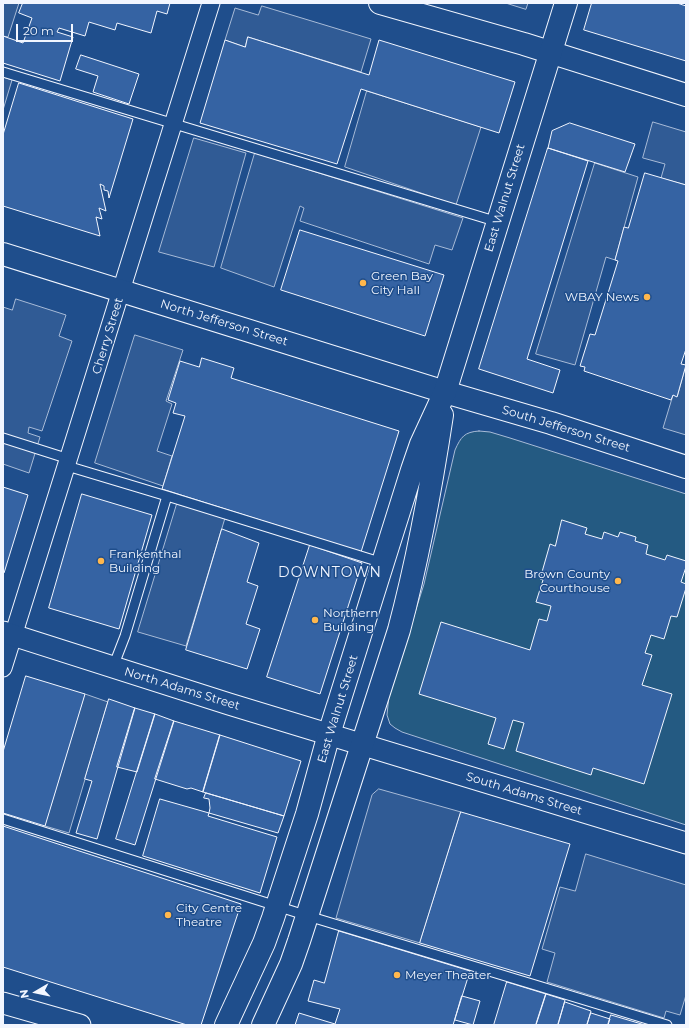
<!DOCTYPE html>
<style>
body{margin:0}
#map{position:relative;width:689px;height:1028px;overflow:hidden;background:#1f4e8c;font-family:Montserrat,sans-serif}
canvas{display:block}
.frame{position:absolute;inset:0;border:4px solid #f2f6ff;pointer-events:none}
.north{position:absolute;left:16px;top:972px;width:40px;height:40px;-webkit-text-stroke:3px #1f4e8c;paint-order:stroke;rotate:261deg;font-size:11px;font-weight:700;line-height:16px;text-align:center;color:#f2f6ff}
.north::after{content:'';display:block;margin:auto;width:14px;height:18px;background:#f2f6ff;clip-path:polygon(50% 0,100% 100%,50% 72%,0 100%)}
.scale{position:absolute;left:16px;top:24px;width:57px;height:18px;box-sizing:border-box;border:2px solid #f2f6ff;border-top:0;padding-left:5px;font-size:12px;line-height:14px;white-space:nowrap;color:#f2f6ff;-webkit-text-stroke:3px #1f4e8c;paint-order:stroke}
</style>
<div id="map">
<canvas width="689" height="1028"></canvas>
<div class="frame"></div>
<div class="north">N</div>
<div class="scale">20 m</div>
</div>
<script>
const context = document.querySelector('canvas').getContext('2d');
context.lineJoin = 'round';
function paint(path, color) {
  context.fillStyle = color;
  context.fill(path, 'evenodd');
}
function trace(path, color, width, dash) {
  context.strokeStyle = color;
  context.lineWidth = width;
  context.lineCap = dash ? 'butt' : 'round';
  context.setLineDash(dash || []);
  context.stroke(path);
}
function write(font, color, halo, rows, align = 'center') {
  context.font = font + ' Montserrat,sans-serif';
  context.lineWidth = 3;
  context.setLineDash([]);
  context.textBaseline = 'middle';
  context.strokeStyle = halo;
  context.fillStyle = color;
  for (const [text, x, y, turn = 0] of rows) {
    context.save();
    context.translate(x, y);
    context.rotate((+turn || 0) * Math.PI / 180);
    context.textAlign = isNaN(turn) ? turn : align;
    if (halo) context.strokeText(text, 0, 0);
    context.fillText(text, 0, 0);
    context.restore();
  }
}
const green = new Path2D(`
 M479 431 490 432 510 438 686 494V825L402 732 395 728 390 724 387 715 389 695 424 584 455 450C461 437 464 432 479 431Z`);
paint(green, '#245a82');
trace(green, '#a8bbd7', 1);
const parking = new Path2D(`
 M3 3H19L8 37 3 36Z
 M506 3H528L526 9Z
 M262 6 371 39 361 72 248 37 245 47 225 40 235 8 258 15Z
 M3 77 12 80 3 110Z
 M367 91 481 127 456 205 345 167Z
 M653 122 686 132V185L661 178 665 164 643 158Z
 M194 138 246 153 214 267 159 252Z
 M255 153 463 218 452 250 435 245 429 264 300 221 304 208 300 206 274 287 221 268Z
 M595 163 638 177 615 260 606 257 575 365 536 354Z
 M16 299 66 315 59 336 72 341 42 431 29 427 28 433 40 437 29 473 3 464V307L12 310Z
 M135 335 183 350 166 401 172 404 157 451 172 456 163 486 95 463Z
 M686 365V435L663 428 673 395 677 396Z
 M177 504 225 518 186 646 138 632Z
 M85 694 108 702 69 833 45 826Z
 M379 789 461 812 420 943 336 918 372 795Z
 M586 854 686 885V995L680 1015 666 1011 664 1018 547 982 555 953 542 949 560 887 575 891Z`);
paint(parking, '#305b95');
trace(parking, '#a8bbd7', 1);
const building = new Path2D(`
 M23 3H170L167 14 157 11 151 33 117 23 115 30 89 22 85 36 59 28 57 32 73 37 60 81 3 63V36L23 43 32 18 19 13Z
 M592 3H677L686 6V61L584 30Z
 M248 37 369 75 379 40 515 82 499 133 361 89 337 164 200 123 225 40 245 47Z
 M81 55 139 74 129 104 93 92 98 76 76 69Z
 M19 83 133 119 109 198 108 191 104 190V186L100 184 106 211 99 208 102 219 96 217 100 236 3 206V135Z
 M570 123 635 144 625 172 548 148 552 131Z
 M548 148 588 161 527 359 560 370 553 393 479 369Z
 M645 173 686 185V349L681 364 686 365 677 397 673 395 671 400 584 371 585 367 580 366 590 334 595 335 618 261 615 260 624 227 628 228Z
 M300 230 444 275 425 336 281 290Z
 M202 358 234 368 231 378 399 431 361 552 162 489 185 416 173 413 176 403 168 400 180 361 199 367Z
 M3 487 28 495 4 573H3Z
 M82 494 152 515 119 629 49 608Z
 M562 520 587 528 585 534 602 539 604 532 618 537 620 532 636 537 635 541 648 545 646 554 665 560 667 555 686 561V567L681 582 686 584V588L677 617 671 616 664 639 651 635 645 653 652 655 642 685 672 694 644 784 593 768 591 775 516 751 524 723 513 720 504 749 488 744 496 718 419 694 441 622 530 650 539 619 547 621 551 606 536 602 543 580 540 579 550 544 555 546Z
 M222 529 259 543 247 582 258 586 246 624 260 629 247 669 186 650Z
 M310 545 362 563 320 694 267 677Z
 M26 676 85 694 45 826 3 813V752Z
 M109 699 135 708 97 839 76 833 92 781 85 779Z
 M135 708 155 714 137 772 117 767Z
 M155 714 174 721 135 845 116 839Z
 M174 721 220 735 203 792 191 788 187 789 155 779Z
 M220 735 301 761 284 816 203 792Z
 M206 793 284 816 278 833 209 813 210 808 209 799 204 798Z
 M160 799 209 813 208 816 277 837 260 893 143 856Z
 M461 812 570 844 530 976 420 943Z
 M3 826 241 904 201 1025H187L3 967Z
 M339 931 470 971 453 1025H295L299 1013 335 1024 340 1009 308 1001 314 980 324 983Z
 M507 982 546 994 536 1025H494Z
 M546 994 565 1000 558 1025H536Z
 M462 996 480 1001 473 1025 455 1020Z
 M565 1002 591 1011 587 1025H558Z
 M591 1013 610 1019 608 1025H587Z
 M611 1015 645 1025H608Z`);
paint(building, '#3563a3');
trace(building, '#f2f6ff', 1);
const service = new Path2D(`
 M3 72 498 222
 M3 438 69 459
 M67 466 167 496 383 563
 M113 667 125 636 167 496
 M3 819 308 916 667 1025`);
const minor = new Path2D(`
 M3 668 211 3`);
const tertiary = new Path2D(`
 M3 632 229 704 686 843
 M3 1003 80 1025`);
const secondary = new Path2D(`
 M380 3 524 44 686 95
 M3 254 445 392 551 423 686 467`);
const primary = new Path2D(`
 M226 1025 264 943 273 918 307 814 329 734 412 470 421 444 445 392 566 3
 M263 1025 291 964 299 941 399 630C418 559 431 488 442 415`);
trace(service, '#f2f6ff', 11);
trace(minor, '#f2f6ff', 19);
trace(tertiary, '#f2f6ff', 23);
trace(secondary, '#f2f6ff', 24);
trace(primary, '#f2f6ff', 24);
trace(service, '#1f4e8c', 9);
trace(minor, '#1f4e8c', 17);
trace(tertiary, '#1f4e8c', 21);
trace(secondary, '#1f4e8c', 22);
trace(primary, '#1f4e8c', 22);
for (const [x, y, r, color] of [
 [363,283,4,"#ffb74d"],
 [647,297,4,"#ffb74d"],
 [101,561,4,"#ffb74d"],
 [618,581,4,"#ffb74d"],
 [315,620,4,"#ffb74d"],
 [168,915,4,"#ffb74d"],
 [397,975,4,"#ffb74d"]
]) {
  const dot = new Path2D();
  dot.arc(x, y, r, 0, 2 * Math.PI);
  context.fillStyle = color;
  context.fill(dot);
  trace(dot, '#1f4e8c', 1.5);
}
write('12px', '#f2f6ff', '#1f4e8c', [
 ["East Walnut Street",505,198,-73],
 ["North Jefferson Street",224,323,17],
 ["Cherry Street",108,336,-73],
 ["South Jefferson Street",566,429,17],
 ["North Adams Street",182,689,17],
 ["East Walnut Street",338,709,-73],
 ["South Adams Street",524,794,17]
]);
write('12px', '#f2f6ff', '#1f4e8c', [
 ["Green Bay",371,276],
 ["City Hall",371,290],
 ["WBAY News",639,297,"right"],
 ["Frankenthal",109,554],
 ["Building",109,568],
 ["Brown County",610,574,"right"],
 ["Courthouse",610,588,"right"],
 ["Northern",323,613],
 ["Building",323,627],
 ["City Centre",176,908],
 ["Theatre",176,922],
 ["Meyer Theater",405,975]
], 'left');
context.letterSpacing = '1px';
write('14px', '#f2f6ff', '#1f4e8c', [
 ["DOWNTOWN",330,573]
]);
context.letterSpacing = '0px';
</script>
